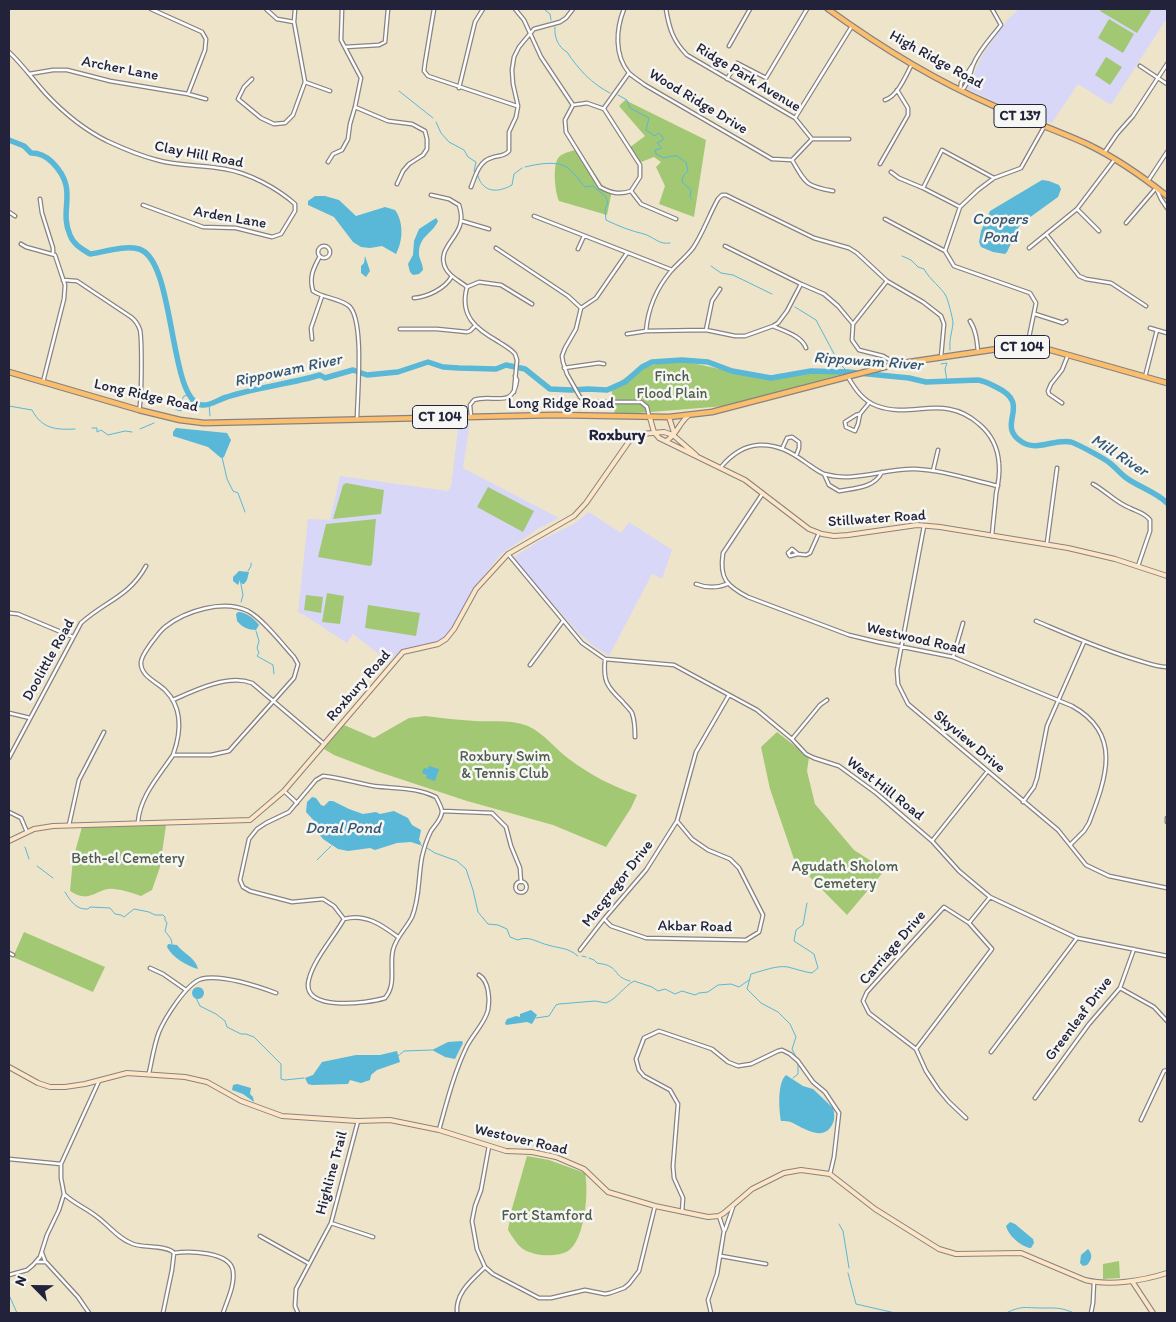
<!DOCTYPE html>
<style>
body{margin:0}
#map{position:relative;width:1176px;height:1322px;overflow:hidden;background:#eee4ca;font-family:Itim,sans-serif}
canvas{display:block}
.frame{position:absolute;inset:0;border:10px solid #22223b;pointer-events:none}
.north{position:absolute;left:10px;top:1262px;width:50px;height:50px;-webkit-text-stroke:4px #f6f6f2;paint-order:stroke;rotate:293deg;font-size:14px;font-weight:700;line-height:20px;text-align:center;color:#22223b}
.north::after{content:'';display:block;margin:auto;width:18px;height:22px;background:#22223b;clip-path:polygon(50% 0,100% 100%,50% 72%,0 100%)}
</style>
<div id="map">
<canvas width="1176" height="1322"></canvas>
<div class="frame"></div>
<div class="north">N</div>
</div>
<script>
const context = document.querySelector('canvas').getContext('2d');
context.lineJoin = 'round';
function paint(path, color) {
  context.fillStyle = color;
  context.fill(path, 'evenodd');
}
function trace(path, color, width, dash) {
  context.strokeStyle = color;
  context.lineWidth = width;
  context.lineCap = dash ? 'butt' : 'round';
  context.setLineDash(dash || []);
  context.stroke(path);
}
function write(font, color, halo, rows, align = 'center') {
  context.font = font + ' Itim,sans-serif';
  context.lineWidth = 5;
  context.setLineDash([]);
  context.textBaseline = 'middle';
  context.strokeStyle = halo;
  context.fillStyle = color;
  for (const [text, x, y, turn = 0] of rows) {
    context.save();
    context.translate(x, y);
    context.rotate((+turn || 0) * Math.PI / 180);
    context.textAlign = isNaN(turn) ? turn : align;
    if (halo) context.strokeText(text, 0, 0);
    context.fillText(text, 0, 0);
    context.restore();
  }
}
paint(new Path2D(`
 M1019 9H1167V18L1111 105 1078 84 1052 123 1009 108 967 89 983 54 1008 19Z
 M459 422H470L463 468 559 518 539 528 501 554 473 589 448 635 436 642 401 650 389 662 353 634 347 643 304 615 298 612 308 519 330 520 340 476 448 491 451 486Z
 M589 512 621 533 629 522 672 550 662 579 652 574 609 656 592 645 575 629 513 558 539 541 574 524Z`), '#d8d7f8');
paint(new Path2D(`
 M1102 9H1147L1151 11 1137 33 1100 11Z
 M1109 19 1134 34 1123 53 1098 38Z
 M1106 57 1122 67 1110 85 1095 75Z
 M625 100 706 140 694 217 659 204 665 186 656 167 661 162 654 157 636 164V160L629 148 645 136 619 106Z
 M579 149 603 186 612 190 607 215 559 201C555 192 552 164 559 157 564 152 573 151 579 149Z
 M673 359 767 379 800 371 841 369 847 373 725 406 614 415 615 409 611 388 636 370Z
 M346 483 384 490 381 514 333 519 343 485Z
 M488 487 534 511 523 532 477 507Z
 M376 519 372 564 370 566 318 557 326 524Z
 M327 593 344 596 340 624 322 622Z
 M306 595 323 597 321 613 304 610Z
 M368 605 420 613 416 636 365 628Z
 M425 716C442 718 458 720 475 721 492 722 511 719 528 726 545 734 555 749 569 759 590 775 612 786 637 795L631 808 606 847 553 825 467 801 376 771 334 755 324 749 344 725 374 738 409 718Z
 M777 732 809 757 807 771 815 804 854 850 885 870 847 915 795 862 770 789 761 747Z
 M166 825 160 867 152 890 141 896C133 893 123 890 114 889 96 887 92 905 70 891L73 859 82 827Z
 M24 932 105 967 93 992 13 957Z
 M527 1156 549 1160 585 1173C589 1191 585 1240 568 1251 556 1258 534 1256 523 1249 517 1245 512 1236 508 1230L511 1212Z
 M1119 1261 1120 1278 1103 1279V1264Z`), '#a2c873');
paint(new Path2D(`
 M1042 180 1049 181 1059 185 1061 189 1058 197 1022 223 1018 228 1007 252 1005 254 993 252 981 247 979 242 981 231 990 211Z
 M315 196H325L339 200 356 216 385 207 395 210C404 222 403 241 396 254L382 246 370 248 361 247 353 242 334 217 308 205V201Z
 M436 218 438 221C433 233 420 236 419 251 418 258 423 263 423 270L419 274 413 275 410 272 408 264 413 255 414 241 419 229Z
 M365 256 370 271 366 277 361 273V266L364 263Z
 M176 428 227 433 231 440 224 457 221 458 208 447 173 436V432Z
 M239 571 249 572 247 580 244 584H242L240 580 238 585 233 581V577Z
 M238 612C246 612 255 619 259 625L256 630C248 630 242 627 237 621L236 614Z
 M429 766 439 769 435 781 426 778 427 775 422 773 424 768 428 769Z
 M312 797 316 798 321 805 324 806 329 801H333L349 809 363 814 376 812 380 814 394 811 408 818 412 825 421 830 419 840 421 843 420 845 411 842 397 843 375 850 370 848 348 851 338 849 323 839 318 833 317 824 306 812 307 802Z
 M168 944 177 945C184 954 196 958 198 969 187 966 173 958 167 947Z
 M192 993a6 6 0 1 1 12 0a6 6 0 1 1-12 0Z
 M531 1010 537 1015 532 1024 527 1022 506 1025 505 1023 507 1019 516 1016 520 1017V1014Z
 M462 1041 463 1043 455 1059 445 1057 432 1050 448 1042Z
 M397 1051 400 1062 377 1070 371 1075 370 1080 361 1083 350 1080 348 1084 312 1085 308 1084 305 1078 313 1075 322 1062 356 1055H380Z
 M786 1075 803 1086 813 1089 833 1108C835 1115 835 1122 830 1128 820 1140 803 1128 793 1123 789 1121 785 1121 781 1121 779 1110 777 1083 786 1075Z
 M237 1084 251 1088 250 1094 253 1097 254 1102 243 1094 232 1090 233 1085Z
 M1010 1222 1015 1224 1033 1239 1034 1243 1031 1248C1021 1247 1008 1235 1006 1226Z
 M1088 1249C1093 1254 1092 1260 1087 1265L1083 1266 1080 1263 1081 1255Z`), '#59b7d7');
trace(new Path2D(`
 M544 9 550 14 551 20
 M555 27C554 37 558 47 567 52 578 69 592 84 610 93
 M399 91 433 118
 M618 95 627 100 630 108 649 118 646 130 655 136 658 133 663 137V140L657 143 662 148 655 150 656 154 664 158 672 156H677L686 162 688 171 683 176 682 182 691 190 690 197 692 199
 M436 122 441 133 449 142 464 150 468 157 476 162 474 171 475 174
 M525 167C537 164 558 160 568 168 575 173 579 181 585 187L593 186 605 196 608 202 605 210 606 220C618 226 631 231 644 234 654 237 659 245 670 243
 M478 176C483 193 498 193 512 185L514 174 522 168
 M902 256 911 260 918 267 924 269C930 280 941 287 946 296 948 300 953 319 953 323 952 333 949 339 950 350
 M711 266 721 273 733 275 772 294
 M795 307 816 320 839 363 848 372
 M941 364 947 363 945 369 947 381
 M209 404 210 416
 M9 406 32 410C42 429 56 430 75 429
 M176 410 184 396 188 395
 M177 410 181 411 184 405 192 400
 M92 428H97V432L101 430 108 435 125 431 132 432
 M140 429 154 423
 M222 457 227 479 233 491 238 493 245 512
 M248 571 251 566V563
 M240 579 243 595 241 602
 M256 631 259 641 257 648 259 653 257 656 273 665 274 674
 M420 844 422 846
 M25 847 29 859
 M427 848 435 853 457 861 466 869 473 890 478 912 488 924 498 925 507 929 510 937 518 940C529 935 538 943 548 945 561 949 567 947 578 956
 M317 860 331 846
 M37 866 53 878
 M65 892C71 902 77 910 88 909L90 907 110 908 115 914 121 915 124 917 134 909 149 912 155 915H163L165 917V920L167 923 165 931 171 939 172 944
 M582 956 586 957
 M589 958 594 960 597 963C601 964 606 964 609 966 619 971 615 977 630 981
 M196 998 200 1006 216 1014 225 1021 227 1027 241 1034H246L254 1037 281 1064V1079L285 1080 304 1078
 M536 1018 549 1016 556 1005 559 1004 595 1001 606 1003C618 998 623 987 634 981L652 987 658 991 665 989 675 994 682 991 695 995 699 993 708 992 718 985 731 984 739 987 749 980
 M398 1056 404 1051 432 1050
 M796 1057 792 1049 796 1037 790 1024 778 1012 761 1003 747 989 751 974C762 971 777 965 788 967 796 969 804 972 812 973L818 968 814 954 794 941 796 930 803 925 807 903
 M793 1078 798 1074V1064
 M839 1224 843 1231 849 1268
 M848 1273 856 1304 895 1313
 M9 1295 17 1313
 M1006 1313C1023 1305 1025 1308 1042 1308 1056 1308 1060 1307 1074 1313`), '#59b7d7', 1);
trace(new Path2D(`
 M9 140 24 146 31 153C38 153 46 156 52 162 80 190 58 208 70 235 73 244 82 249 90 254 105 252 123 245 139 249 176 260 168 401 202 405 211 406 219 399 227 397 257 387 290 384 320 375L325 378 353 370 367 375 398 372 428 362 443 367 459 368 496 369 506 365 525 369 550 389 571 390 588 389 607 390 625 382 642 367 652 362 682 360 708 362 732 371 771 378 811 371 848 372 909 378 926 382 978 380C985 381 990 384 996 387 1034 405 994 424 1022 442 1037 452 1055 438 1071 442 1077 444 1106 459 1111 464 1116 468 1120 473 1125 477 1138 487 1155 491 1167 503`), '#59b7d7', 5.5);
const street = new Path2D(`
 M151 9 202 32 206 39 205 50 188 94
 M266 9 277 19 294 22
 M434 9 425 63 424 71 428 76 517 106
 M515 9 524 20 541 57 573 105
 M624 9C616 29 614 55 629 73 633 77 640 81 645 85L772 159 792 160
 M666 9C669 28 673 41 687 55L795 118 812 139 792 160
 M729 46 750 9
 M345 47 379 45 385 42 388 9
 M9 52C23 65 34 81 47 95 64 113 85 130 107 141 122 148 141 156 157 160 178 166 203 165 225 169 249 173 277 188 295 204V211L281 234 272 237 236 228 203 227 143 205
 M1140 66 1167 84
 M29 74 53 70H67L110 81 188 94 206 99
 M252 79 244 87 238 99 261 118 274 124 285 123 293 115 305 82 294 22 295 9
 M727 79 737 63 766 78 807 9
 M305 82 330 91
 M459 88 475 22 483 9
 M960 90 961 83 972 66
 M962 90C969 84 970 73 973 65 979 50 991 38 1001 25L992 9
 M885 100C898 96 906 75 912 64
 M573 105 587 103 604 109 640 165V177L631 191
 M573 105 565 120 566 132 600 187C611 193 619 195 631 191
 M355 107 388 121 412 124 425 131 427 139V149L423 155 409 164 403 171 397 184
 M604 108 629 73
 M795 118 852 26
 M812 139H849
 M1104 153 1117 134 1133 116 1167 64
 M792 160C806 184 806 186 833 191
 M328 162 333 154 342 150 348 139 350 124 355 107 361 78 341 40 342 9
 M880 164 908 115V108L897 90
 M891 172 899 178 923 188 960 207
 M1148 181 1167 152
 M471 187C475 177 479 161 491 158 498 155 504 157 509 151V132L516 117 518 106 513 84 512 70 514 57 519 47 534 29 560 22 566 18 573 9
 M923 188 942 150 994 178
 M631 191 641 204 676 219
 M431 195 449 199 459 205C461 211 462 219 460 225 456 240 436 251 446 269 450 277 460 281 467 287 459 316 476 329 499 342 505 346 511 349 515 354L517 360 514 392
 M40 199 42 213 53 248V254
 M1077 209 1099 231
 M9 212 15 216
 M534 216 672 270
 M885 219 945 251 954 266 1030 293 1036 303 1027 347
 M462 221 489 229
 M1126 223 1156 188 1161 199 1167 208
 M1046 234 1079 276 1086 279 1111 283 1146 306
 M21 244 26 247 55 255 65 285 64 299 43 382
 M725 246 801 284 824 294 838 306 853 324 852 340 859 350 883 356 895 363
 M318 252a6 6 0 1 1 12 0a6 6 0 1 1-12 0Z
 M496 248 568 296 581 308 576 329 565 348 562 356 563 362 567 374 580 397 587 401 592 402H641L647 407 649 416
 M1029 248 1077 209 1115 159
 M578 249 584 236
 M945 251 960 207 978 190 994 178 1021 168 1044 127
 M320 256C313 269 309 277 313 291 323 298 339 298 349 306 365 320 357 398 357 420
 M63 280 77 281 131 317C135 320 138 324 140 330 142 340 142 400 139 410
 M467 287 479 282 501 285 532 304
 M414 298C427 297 445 289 452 276
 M581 308 596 298 627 253
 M1035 314 1063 323 1066 321
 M970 321C976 330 977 341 978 352
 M853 324 887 281
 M773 326C784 331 802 336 806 348
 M1150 328 1167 333
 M400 329H437L467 332 470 331 475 326
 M706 330 712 301 720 289
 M646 331C648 307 656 289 671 271 678 263 687 256 693 248 703 233 709 215 718 199L722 195H726L814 238 849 248 857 253 887 281 923 302 936 312 941 316 944 324 941 357
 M627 334 646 331 706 330 735 336H745L773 326 778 323 787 311 801 284
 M312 339 311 328 322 296
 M564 368 599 363 604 364
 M848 377C855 389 863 401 877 406 913 419 944 393 979 424 991 434 998 448 999 464 1000 473 998 485 996 494 995 508 993 522 992 536
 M1145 377 1157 330
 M1062 403 1049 394 1048 391 1051 384 1062 370 1068 355
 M860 414 858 424 855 431 846 427 845 422 856 415 860 414 869 403
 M471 416 470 405 474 400C493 393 513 410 517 380L515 376
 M782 449 787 438 792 437 799 442V448L796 456
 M721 467C731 455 743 446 759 445 777 444 791 452 805 462 811 466 817 471 824 474 855 483 884 468 915 469 943 470 971 480 998 486
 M933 471 938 450
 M824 474 829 485 839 491C856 488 874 488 882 472
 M1093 484C1106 491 1116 503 1130 508 1138 512 1145 513 1150 520V531L1138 566
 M763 493 723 553C719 579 727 586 748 597L849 635 878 642 953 657 1072 706C1123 734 1106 778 1089 823L1084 831 1070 845
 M924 526 897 670 898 684 908 704 1058 830 1086 865 1109 876 1167 888
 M1047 543 1057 468
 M508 554 582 643 605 659 674 665 757 710 792 739 806 754 814 758 839 766 876 793 932 841 959 871 990 897 1077 938 1167 956
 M798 554 792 549 788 553 790 556 798 554 806 555 810 553 819 533
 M696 584C706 588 718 588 727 584
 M9 613 18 614 73 637
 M1036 621C1069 635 1102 650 1137 660 1147 663 1157 667 1167 667
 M953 657 963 623
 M605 659C603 680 606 686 622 701 625 705 630 709 632 713 635 721 635 729 635 737
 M530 665 563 621
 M173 700C195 690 228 674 252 683L324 744
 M9 713 30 718
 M792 739 820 705 827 700
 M9 758 81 623C105 601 129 597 146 566
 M323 776C341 778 357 783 374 786 396 789 416 787 436 797 438 801 441 806 442 811 442 819 435 825 431 831 427 839 424 848 422 857 418 877 420 898 412 917 406 929 396 937 393 950 389 967 397 984 385 998 369 1003 299 1013 309 979 314 959 334 937 344 919L334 906 323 899 292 902 250 891 243 887 240 880 249 839 257 829 266 823 289 812 316 780Z
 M284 791 297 803
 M1023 802 1034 787 1037 778 1047 726 1084 642
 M442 811 492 813 506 827 511 846 520 868 521 882
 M9 812 21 818 27 832
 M1167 818V822
 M138 822C140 796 159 776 173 755H211L229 751 294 678 298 664 294 657C282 644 263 619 248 611 223 599 185 611 165 627 160 631 156 637 152 642 148 648 142 655 141 662 140 676 157 682 165 690 183 708 181 733 173 755
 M69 825 79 780 104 732
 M932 841 987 772
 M515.5 887a5.5 5.5 0 1 1 11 0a5.5 5.5 0 1 1-11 0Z
 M344 919C365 913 382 925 398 937
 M604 919 611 926 646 938 746 940 759 932 763 915 739 868 730 859 708 850 692 839 677 821
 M969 923 990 897
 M580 950 604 919 646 870 677 821 696 752 729 695
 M9 953 13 955
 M150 968 163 974 186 990
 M1120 988 1154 1007 1167 1021
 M916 1049 992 949 969 923 944 907 867 992 863 1001 869 1013 916 1049 926 1071 938 1089 949 1102 966 1118
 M991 1052 1077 938
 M149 1073C152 1060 154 1045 159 1032 165 1018 186 984 201 979 221 974 257 986 276 993
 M1035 1098 1089 1024 1120 988 1134 949
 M1141 1120 1164 1071 1167 1070
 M439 1130C447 1101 454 1073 467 1046 473 1034 485 1023 488 1010 490 999 489 981 479 975
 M489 1146 481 1190 475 1206 472 1221 477 1249 485 1267 493 1274 539 1298H551L585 1290 605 1294 610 1293 624 1288 629 1284 639 1271 655 1206
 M9 1159 61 1164
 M64 1194C73 1203 86 1208 96 1216 109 1225 117 1238 133 1244 143 1248 167 1245 174 1253 188 1251 230 1251 233 1271 235 1285 227 1301 223 1313
 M682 1212 683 1198 674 1178 673 1166 678 1104 670 1090 644 1076 639 1070 636 1059 644 1038 659 1031 712 1049 728 1062 738 1066 751 1064 778 1051 782 1050 790 1054 798 1061 813 1082 825 1092 839 1113 834 1157 830 1174
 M331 1223 373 1237
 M725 1230 733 1207
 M260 1236 308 1263
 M42 1253 45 1261 78 1297 89 1313
 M721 1256 766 1264
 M36 1262H45
 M9 1275 27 1270 33 1265 40 1257 47 1235 59 1210 64 1194 61 1178V1164L99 1081
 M163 1313 172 1270 174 1253
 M298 1313 295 1306 296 1289 331 1223 358 1121
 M457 1313C455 1293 472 1280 485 1267
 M711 1313 708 1300 717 1274 724 1231 719 1216
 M1091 1313 1093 1303 1094 1282`);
const secondary = new Path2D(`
 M669 417 674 433
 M650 418 654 432 659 438 745 480 809 529 822 534 834 536 848 535 917 525 940 527 1068 548 1115 559 1167 576
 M666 441C676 436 679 423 688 416
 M9 841 34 829 53 826 250 820 284 791 403 652 438 644 446 639 454 629 476 589 508 554 574 516 586 503 630 440 641 434 664 432 673 435 696 455
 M9 1067 38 1083 50 1087H65L85 1084 127 1073 185 1077 207 1082 241 1101 282 1116 357 1121 390 1120 439 1130 506 1151 532 1152 556 1157 584 1169 608 1192 655 1206 708 1217 719 1216 724 1213 752 1189 784 1173 801 1170 830 1174 875 1209 939 1249 956 1254 1021 1253 1085 1280C1110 1286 1142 1281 1167 1273
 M1132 1281 1153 1313`);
const primary = new Path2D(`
 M828 9C879 46 934 80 992 105 1024 119 1056 130 1087 144 1116 158 1142 176 1167 196
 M9 372 139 410 180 420 204 423 555 415 669 417 712 412 896 364 1004 348 1027 347 1047 349 1167 383`);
trace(street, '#888382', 5);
trace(secondary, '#888382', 6);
trace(primary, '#888382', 7);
trace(street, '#fff', 2.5);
trace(secondary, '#fde5c5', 4);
trace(primary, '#fabe6d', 4.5);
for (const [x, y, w] of [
 [1020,116,52],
 [1022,347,55],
 [440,417,55]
]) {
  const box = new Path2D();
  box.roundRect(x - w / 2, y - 11.5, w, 23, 4);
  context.fillStyle = '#f6f6f2';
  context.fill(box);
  trace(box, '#22223b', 1);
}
write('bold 14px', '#22223b', null, [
 ["CT 137",1020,116],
 ["CT 104",1022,347],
 ["CT 104",440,417]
]);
write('15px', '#22223b', '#f6f6f2', [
 ["High Ridge Road",936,60,29],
 ["Archer Lane",120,69,11],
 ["Ridge Park Avenue",748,78,31],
 ["Wood Ridge Drive",698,102,31],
 ["Clay Hill Road",199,155,11],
 ["Arden Lane",230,218,10],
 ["Long Ridge Road",146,396,13],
 ["Long Ridge Road",561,404],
 ["Stillwater Road",877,519,-4],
 ["Westwood Road",916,639,13],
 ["Doolittle Road",49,660,-61],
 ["Roxbury Road",359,686,-49],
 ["Skyview Drive",969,742,40],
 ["West Hill Road",885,789,38],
 ["Macgregor Drive",618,884,-52],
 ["Akbar Road",695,927,1],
 ["Carriage Drive",893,948,-49],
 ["Greenleaf Drive",1079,1019,-53],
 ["Westover Road",521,1140,13],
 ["Highline Trail",332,1173,-75]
]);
write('15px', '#4f5c4f', '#f6f6f2', [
 ["Finch",672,377],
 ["Flood Plain",672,394],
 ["Roxbury Swim",505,757],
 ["& Tennis Club",505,774],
 ["Beth-el Cemetery",128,859],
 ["Agudath Sholom",845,867],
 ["Cemetery",845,884],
 ["Fort Stamford",547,1216]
]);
write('italic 16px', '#355672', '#f6f6f2', [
 ["Coopers",1000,220],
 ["Pond",1000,238],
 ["Rippowam River",868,362,4],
 ["Rippowam River",288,371,-12],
 ["Mill River",1119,456,33],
 ["Doral Pond",343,829]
]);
write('bold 16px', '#22223b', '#f6f6f2', [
 ["Roxbury",617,436]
]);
</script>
